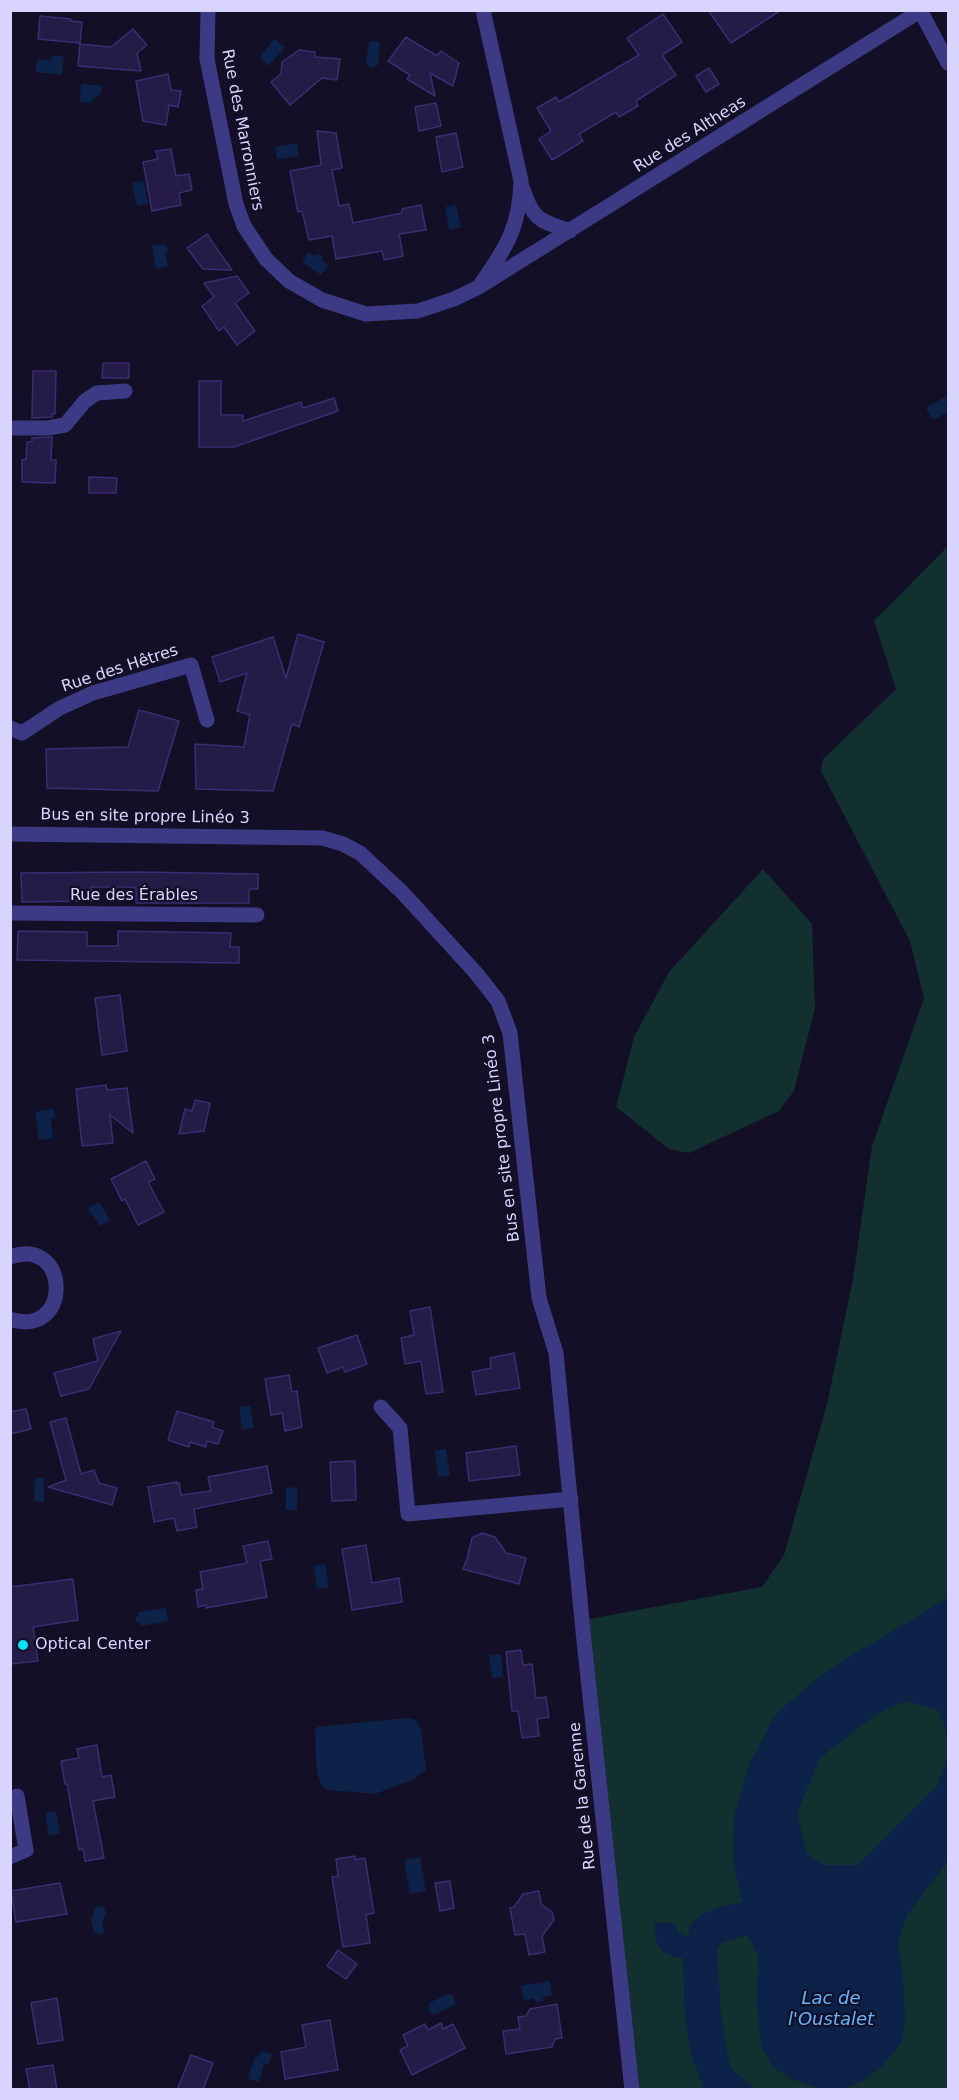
<!DOCTYPE html>
<meta charset="utf-8">
<style>
body{margin:0}
#map{position:relative;width:959px;height:2100px;overflow:hidden;background:#130f26;font-family:"DejaVu Sans",sans-serif}
canvas{display:block}
.frame{position:absolute;inset:0;border:12px solid #d9d4ff;pointer-events:none}
</style>
<div id="map">
<canvas width="959" height="2100"></canvas>
<div class="frame"></div>
</div>
<script>
const context = document.querySelector('canvas').getContext('2d');
context.lineJoin = 'round';
function paint(path, color) {
  context.fillStyle = color;
  context.fill(path, 'evenodd');
}
function trace(path, color, width, dash) {
  context.strokeStyle = color;
  context.lineWidth = width;
  context.lineCap = dash ? 'butt' : 'round';
  context.setLineDash(dash || []);
  context.stroke(path);
}
function write(font, color, halo, rows, align = 'center') {
  context.font = font + ' "DejaVu Sans",sans-serif';
  context.lineWidth = 4.5;
  context.setLineDash([]);
  context.textBaseline = 'middle';
  context.strokeStyle = halo;
  context.fillStyle = color;
  for (const [text, x, y, turn = 0] of rows) {
    context.save();
    context.translate(x, y);
    context.rotate((+turn || 0) * Math.PI / 180);
    context.textAlign = isNaN(turn) ? turn : align;
    if (halo) context.strokeText(text, 0, 0);
    context.fillText(text, 0, 0);
    context.restore();
  }
}
paint(new Path2D(`
 M948 546V2089H639L589 1619 762 1587 784 1555 827 1404 853 1279 872 1146 924 998 910 941 821 771 823 759 896 689 874 621Z
 M763 869 812 924 815 1008 794 1091 779 1111 689 1153 669 1149 616 1107 634 1037 669 972Z`), '#12302f');
paint(new Path2D(`
 M274 39 285 47 269 66 259 58Z
 M369 41 380 42 378 65 373 68 366 64Z
 M52 55 64 56 62 75 36 72 37 59 51 60Z
 M81 84 102 86 101 93 90 103 80 102Z
 M297 143 299 156 277 159 275 147Z
 M144 181 148 204 137 206 132 183Z
 M456 205 461 227 449 230 445 207Z
 M163 244 169 249 165 254 168 266 156 269 152 246Z
 M309 252 314 256 320 254 322 257V261L328 265 321 275 302 262Z
 M948 395V412L933 420 926 408Z
 M54 1109 55 1118 51 1119 53 1138 39 1140 35 1112Z
 M99 1202 110 1220 100 1226 88 1208Z
 M250 1406 254 1428 242 1430 239 1407Z
 M446 1449 450 1475 438 1477 435 1451Z
 M35 1478H44V1502L34 1501Z
 M297 1487V1510H286V1488Z
 M325 1564 329 1587 317 1589 314 1566Z
 M948 1598V1735L938 1710 905 1701 875 1715 820 1758 797 1813 807 1853 824 1865H858L937 1786 948 1757V1861L907 1915 901 1933 898 1945 903 1974 905 2021 902 2041 881 2068 861 2082 841 2089 823 2090 791 2079 773 2067 761 2045 757 2005 758 1954 747 1935 722 1943 717 1949 721 2015 730 2068 755 2089H704L691 2055 685 2017 683 1958C659 1955 656 1947 654 1923H674L678 1933 688 1937 690 1924C709 1908 720 1907 743 1902L733 1862 734 1816 749 1764 776 1714 810 1684 844 1660Z
 M166 1608 168 1621 141 1626 140 1622H136L135 1617 139 1616 138 1612Z
 M501 1654 503 1677 492 1678 489 1655Z
 M405 1718 416 1720 421 1729 426 1770 414 1779 375 1794 329 1790 323 1787C314 1773 316 1748 315 1730L317 1727Z
 M56 1811 60 1834 49 1836 45 1813Z
 M420 1857 426 1891 410 1894 404 1860Z
 M100 1906 104 1907 106 1913 102 1923 105 1930 102 1935 94 1932 91 1920 95 1907Z
 M550 1981 552 1995 543 1997V2001L535 2002 534 1998 524 2000 521 1986Z
 M451 1993 456 2004 434 2015 428 2011 429 2003Z
 M261 2051 272 2054 269 2065 264 2064 259 2082 248 2079 255 2057H259Z`), '#0c2248');
const building = new Path2D(`
 M708 10H781L731 43Z
 M663 14 682 42 662 55 676 75 636 101 638 106 619 117 616 112 579 134 583 141 552 160 539 139 551 131 537 108 556 97 559 102 639 55 627 38Z
 M40 16 71 19 70 21 82 22 80 43 38 39Z
 M133 29 147 45 137 53 141 71 78 66 80 44 111 47Z
 M406 37 437 56 441 51 459 63 453 86 430 73 435 96 407 79 410 75 388 61Z
 M299 50 315 52V57L340 59 337 80 322 78 290 105 271 82 281 74 282 62Z
 M709 68 719 84 706 92 696 76Z
 M168 74 171 90 181 91 178 107 169 105 166 125 143 121 136 81Z
 M436 103 441 126 419 131 415 107Z
 M317 131 336 133 342 168 332 170 339 206 349 204 353 223 402 213V209L421 205 426 230 399 234 403 256 384 260 382 251 336 259 332 236 309 240 302 211 298 212 290 171 321 165Z
 M456 133 463 167 442 172 436 137Z
 M171 149 176 176 189 174 192 190 179 193 181 205 152 211 143 162 158 159 156 151Z
 M207 234 217 249 232 270 203 269 187 248Z
 M237 276 249 293 235 303 255 331 237 345 224 327 219 331 202 306 214 297 204 283Z
 M103 363H129V378H102Z
 M33 371H56L55 414H52V417L32 418Z
 M199 381H221V415H243V421L301 402 303 408 334 398 338 411 234 447H199Z
 M52 437 51 460H56L55 483 22 482V460L26 459 27 442H32V438Z
 M89 477 117 478 116 493H89Z
 M298 634 324 642 299 727 292 724 273 791 196 789 195 744 244 747 250 715 237 711 247 673 220 682 212 657 273 637 286 678Z
 M139 710 179 721 158 791 47 788 46 749 128 747Z
 M138 872 258 874V889H249V903H136V888L128 887H91V901L22 902 21 873Z
 M18 931 87 932V946H118V931L231 933 230 947H239V963L17 960Z
 M120 995 127 1051 102 1055 95 998Z
 M106 1085 107 1090 127 1088 133 1133 110 1115 113 1143 82 1146 76 1089Z
 M195 1100 210 1103 204 1131 179 1134 185 1109 192 1111Z
 M146 1161 155 1179 148 1182 164 1212 138 1225 125 1199 122 1201 111 1179Z
 M430 1307 443 1392 426 1394 421 1361 405 1364 401 1338 414 1335 410 1311Z
 M121 1331 89 1389 61 1396 54 1373 98 1361 93 1339Z
 M357 1335 367 1364 345 1372 343 1367 327 1373 318 1348Z
 M514 1353 520 1388 476 1395 472 1372 491 1368 490 1358Z
 M289 1375 292 1392 297 1391 302 1427 285 1431 282 1413 271 1415 265 1379Z
 M26 1409 31 1429 10 1434V1412Z
 M177 1411 214 1422 212 1427 223 1431 218 1444 207 1441 206 1447 190 1442 189 1447 168 1440Z
 M66 1418 81 1474 94 1470 99 1483 117 1488 112 1505 48 1487 66 1480 50 1422Z
 M516 1446 520 1475 469 1481 466 1453Z
 M355 1461 356 1500 332 1501 330 1462Z
 M267 1466 272 1493 194 1509 197 1527 177 1531 174 1518 154 1522 148 1487 177 1482 176 1484 179 1483 181 1495 211 1491 208 1477Z
 M482 1533 495 1537 506 1553 526 1558 519 1584 463 1569 467 1559 472 1538Z
 M268 1541 272 1559 260 1561 267 1597 206 1608V1605L198 1607 196 1590 203 1589 200 1572 247 1563 243 1546Z
 M366 1545 372 1583 399 1578 402 1602 352 1610 342 1549Z
 M73 1579 78 1620 33 1627 38 1661 10 1664V1587Z
 M521 1650 523 1665 532 1664 536 1698 546 1697 549 1717 537 1719 539 1736 522 1738 518 1711H512L506 1652Z
 M97 1745 102 1777 111 1775 115 1797 93 1801 104 1858 85 1861 83 1849 79 1850 67 1784H65L61 1761 79 1758 77 1749Z
 M355 1856V1860L365 1858 374 1913 366 1915 370 1943 343 1947 332 1877 338 1876 336 1859Z
 M450 1881 454 1908 440 1911 435 1883Z
 M60 1883 67 1914 16 1922 11 1891Z
 M539 1891 541 1904 552 1912 554 1920 542 1936 545 1952 529 1955 525 1934 515 1935 510 1908 514 1907 523 1894Z
 M338 1950 357 1964 346 1979 327 1966Z
 M57 1998 63 2040 38 2044 31 2003Z
 M557 2004 562 2038 555 2039 552 2047 506 2054 503 2031 520 2029 518 2017 526 2016 530 2009Z
 M330 2020 338 2070 285 2079 281 2052 306 2047 302 2025Z
 M441 2023 443 2029 453 2024 465 2048 412 2075 400 2050 408 2046 403 2035 425 2024 428 2030Z
 M191 2055 213 2063 203 2090H177Z
 M53 2065 57 2090H30L26 2069Z`);
paint(building, '#241b47');
trace(building, '#3b2d73', 1.5);
trace(new Path2D(`
 M208 10 207 59 236 204 244 226 266 259 289 281 322 300 366 314 418 311 454 299 479 287 920 11
 M920 10 948 63
 M523 189C533 221 541 221 570 231
 M482 282C507 247 520 225 521 181L483 10
 M10 428H48L65 425 85 401 97 393 125 391
 M10 728 22 733 60 708 93 693 191 665 207 720
 M10 834 322 838 343 844 360 853 402 892 476 973 498 1001 510 1033 539 1298 556 1353 583 1631 632 2090
 M10 913 257 915
 M10 1257C71 1235 72 1340 10 1319
 M381 1407 400 1428 408 1514 571 1499
 M10 1857 26 1850 17 1796`), '#3d3a85', 15);
for (const [x, y, r, color] of [
 [23,1645,6,"#00e5ff"]
]) {
  const dot = new Path2D();
  dot.arc(x, y, r, 0, 2 * Math.PI);
  context.fillStyle = color;
  context.fill(dot);
  trace(dot, '#130f26', 2);
}
write('16px', '#d9d4ff', '#130f26', [
 ["Rue des Marronniers",242,130,79],
 ["Rue des Altheas",690,135,-32],
 ["Rue des Hêtres",120,669,-18],
 ["Bus en site propre Linéo 3",145,817,1],
 ["Rue des Érables",134,896],
 ["Bus en site propre Linéo 3",502,1138,-97],
 ["Rue de la Garenne",583,1796,-96]
]);
write('16px', '#d9d4ff', '#130f26', [
 ["Optical Center",35,1645]
], 'left');
write('italic 18px', '#62b6ff', '#130f26', [
 ["Lac de",831,1999],
 ["l'Oustalet",831,2020]
]);
</script>
